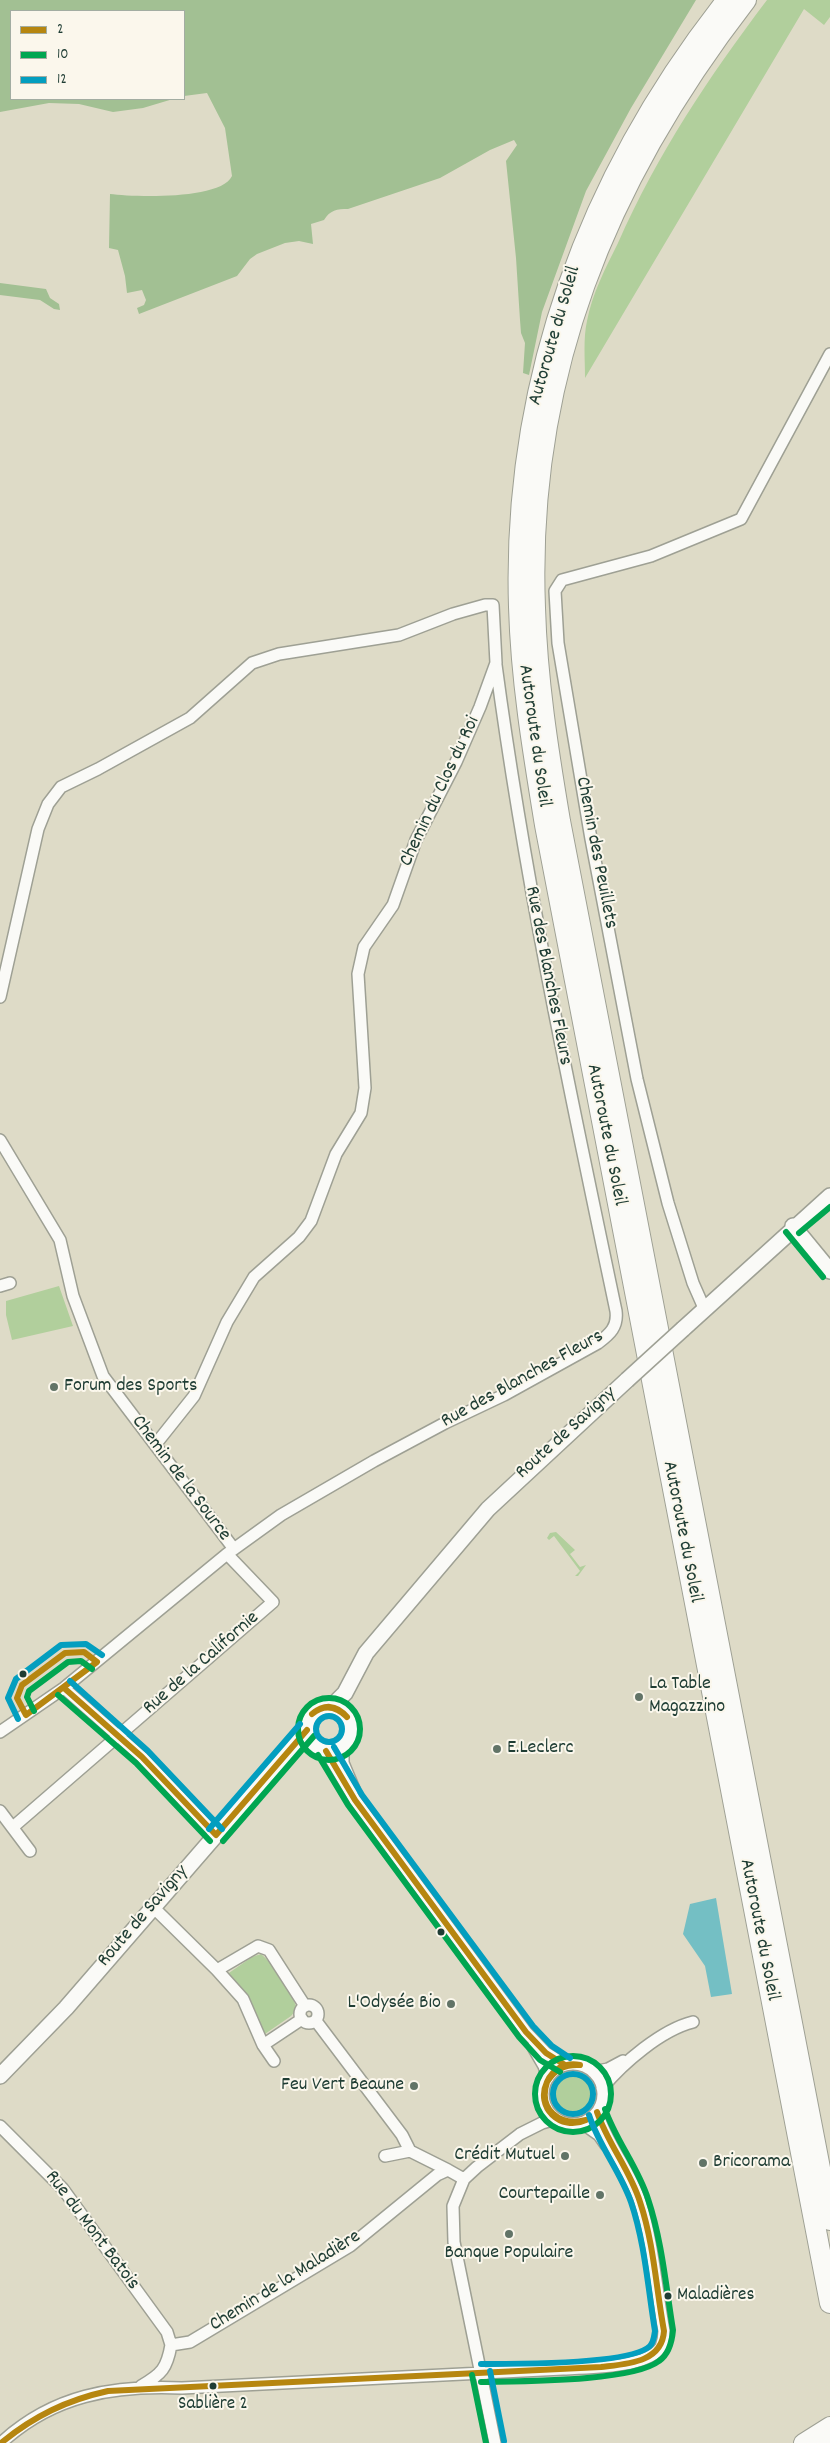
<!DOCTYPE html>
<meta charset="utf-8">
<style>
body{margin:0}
#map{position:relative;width:830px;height:2443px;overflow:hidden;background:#dedbc7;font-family:Dekko,sans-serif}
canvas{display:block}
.legend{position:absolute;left:10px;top:10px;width:175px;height:90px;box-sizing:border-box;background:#fbf7ec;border:1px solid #a3ada2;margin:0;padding:6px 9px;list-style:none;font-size:15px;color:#1f3d34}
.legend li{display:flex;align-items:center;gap:10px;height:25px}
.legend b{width:25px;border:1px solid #a3ada2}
</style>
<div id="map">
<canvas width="830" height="2443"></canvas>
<ul class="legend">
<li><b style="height:6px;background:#b68610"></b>2</li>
<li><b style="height:6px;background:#00a651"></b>10</li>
<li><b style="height:6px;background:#039ebf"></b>12</li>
</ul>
</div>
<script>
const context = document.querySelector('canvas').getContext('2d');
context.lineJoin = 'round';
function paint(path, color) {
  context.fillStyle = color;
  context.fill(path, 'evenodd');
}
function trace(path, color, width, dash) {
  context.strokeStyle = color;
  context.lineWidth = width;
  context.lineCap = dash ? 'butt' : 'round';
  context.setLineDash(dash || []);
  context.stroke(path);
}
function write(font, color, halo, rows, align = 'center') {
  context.font = font + ' Dekko,sans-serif';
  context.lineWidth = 4;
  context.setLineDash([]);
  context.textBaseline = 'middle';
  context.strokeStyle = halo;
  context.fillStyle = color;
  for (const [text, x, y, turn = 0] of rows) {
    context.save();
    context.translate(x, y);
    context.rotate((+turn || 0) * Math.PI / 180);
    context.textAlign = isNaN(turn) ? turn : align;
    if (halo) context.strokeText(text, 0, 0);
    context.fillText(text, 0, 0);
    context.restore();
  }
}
paint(new Path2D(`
 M767 0H830V17L824 25 804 9 585 378C585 359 583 339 587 321 592 294 606 267 618 243 658 153 708 78 767 0Z
 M59 1286 73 1326 12 1340 6 1315V1301Z
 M556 1532 575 1550 570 1554 580 1567 586 1565 578 1576H575L580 1571 554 1536 549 1540 547 1538 550 1533Z
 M261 1954C276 1967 291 1990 297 2009L291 2016 262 2036 226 1975 252 1957Z
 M550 2094a22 22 0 1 1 44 0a22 22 0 1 1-44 0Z`), '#b1cf9c');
paint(new Path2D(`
 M0 0H696L631 108 586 191 542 312 529 375 523 373 525 343 521 333 520 320 516 258 506 161 517 145 514 140 490 150 440 178 348 209C337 209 330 210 324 220L311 224 313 244 299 241 285 243 257 254 250 259 237 276 139 314 137 308 144 305 146 300 142 290 127 293 125 276 118 250 109 248 110 194C134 197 221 200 232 176L225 128 207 93 184 96V11H11V99H173L143 108 113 112 79 104 49 103 0 112Z
 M0 283 46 289 50 298 59 304 60 310 54 309 40 300 0 295Z`), '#a2c093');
paint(new Path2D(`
 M716 1898 732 1994 711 1997 705 1966 683 1934 690 1904Z`), '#74bfc4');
const minor = new Path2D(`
 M0 997 38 829 48 804 61 787 98 769 190 718 252 663 279 654 399 635 453 614 485 605H493L496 663 480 707 456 762 416 840 393 905 364 947 358 974 365 1088 361 1113 336 1154 311 1221 299 1237 254 1277 227 1322 194 1396 155 1445
 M0 1140 60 1240 73 1296 103 1376 234 1549
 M0 1286 10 1283
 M704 1308 693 1283 668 1203 637 1079 591 839 558 643 555 591 562 580 651 556 741 519 830 354
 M64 1688 142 1757 216 1835
 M0 1732 64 1688 227 1554 281 1515 374 1461 445 1423 504 1395 598 1343C610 1334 618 1327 616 1311 571 1097 525 882 496 665
 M343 1747V1763L354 1789
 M326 1751 355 1800 526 2032 546 2053 565 2065
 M0 1811 30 1851
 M13 1827 273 1602 227 1554
 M154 1908 217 1970 258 1946 269 1950 305 2006
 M217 1970 243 1999 263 2045 274 2061
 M300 2014a9 9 0 1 1 18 0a9 9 0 1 1-18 0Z
 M316 2021 402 2135 410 2151 448 2170
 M263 2045 302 2019
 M533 2047 544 2066 548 2078
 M543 2094a30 30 0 1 1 60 0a30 30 0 1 1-60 0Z
 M593 2072 608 2069 623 2061
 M602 2088C623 2063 661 2030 693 2022
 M582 2123 599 2135 606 2145
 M0 2126 63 2189 167 2332 171 2345
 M385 2156 410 2151
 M141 2386C162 2374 167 2368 171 2345L190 2342 350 2246 437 2175 448 2170 464 2179
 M1 2443C53 2395 113 2385 182 2388L563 2369C586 2368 648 2368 661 2347 663 2342 664 2336 664 2331 656 2289 653 2243 640 2202 630 2170 606 2144 597 2112
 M495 2443 454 2242 453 2206 464 2179 477 2167 520 2134 542 2123 556 2119`);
const secondary = new Path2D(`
 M793 1226 830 1271
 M683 1329 830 1196
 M307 1729a22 22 0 1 1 44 0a22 22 0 1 1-44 0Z
 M331 1707 345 1693 366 1653 488 1509 627 1380
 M0 2076 66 2008 307 1730`);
const primary = new Path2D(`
 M803 2443 830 2426
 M826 2443 830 2441`);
const motorway = new Path2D(`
 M727 0C589 175 512 382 519 607 521 680 533 752 545 825L830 2303
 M746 0C606 181 526 376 535 608 537 679 548 750 560 821L830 2220`);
trace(minor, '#9ea094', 14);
trace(secondary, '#9ea094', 18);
trace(primary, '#9ea094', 20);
trace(motorway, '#9ea094', 22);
trace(minor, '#fafaf7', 11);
trace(secondary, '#fafaf7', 15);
trace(primary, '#fafaf7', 18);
trace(motorway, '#fafaf7', 20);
const secondaryBridge = new Path2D(`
 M627 1380 683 1329`);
trace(secondaryBridge, '#9ea094', 18, []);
trace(secondaryBridge, '#fafaf7', 15);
trace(new Path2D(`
 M84 1652 97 1662 26 1715 17 1698 22 1685 65 1653Z
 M64 1688 142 1757 216 1835
 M312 1714C324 1704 336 1704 347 1717
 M312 1714C324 1704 336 1706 347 1717
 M326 1751 355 1800 526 2032 546 2053 565 2065
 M216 1835 307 1730
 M547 2082C538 2109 559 2127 586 2120
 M547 2082C535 2107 560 2132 586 2120
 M547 2082C553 2069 565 2062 580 2065
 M547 2082C555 2069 565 2064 580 2065
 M1 2443C34 2416 67 2400 108 2391L601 2367C626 2364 662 2363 664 2331 656 2288 654 2244 640 2202 630 2170 608 2144 597 2112`), '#b68610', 6);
trace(new Path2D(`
 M786 1232 823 1277
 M799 1233 830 1207
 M58 1695 136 1763 210 1841
 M298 1729a31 31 0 1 1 62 0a31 31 0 1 1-62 0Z
 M34 1711 27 1697 29 1691 68 1662 81 1661 92 1669
 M318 1755 348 1805 519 2037 540 2060 560 2072
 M223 1841 314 1736
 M535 2094a38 38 0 1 1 76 0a38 38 0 1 1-76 0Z
 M472 2375 486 2443
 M481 2382C519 2381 632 2382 659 2361 669 2354 672 2342 673 2330 666 2287 662 2241 648 2199 638 2167 616 2141 605 2109`), '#00a651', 6);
trace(new Path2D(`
 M70 1681 148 1751 222 1829
 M316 1729a13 13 0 1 1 26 0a13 13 0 1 1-26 0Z
 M18 1719 8 1698 16 1679 61 1645 86 1644 102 1655
 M334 1747 362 1795 533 2026 552 2046 570 2058
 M209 1829 300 1724
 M553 2094a20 20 0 1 1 40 0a20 20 0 1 1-40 0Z
 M481 2364C511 2364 631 2365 650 2346 654 2342 654 2336 655 2331 648 2289 645 2243 631 2202 620 2171 599 2146 589 2115
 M490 2371 504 2441`), '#039ebf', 6);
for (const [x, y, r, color] of [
 [54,1387,5,"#627467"],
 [23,1674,4.5,"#1f3d34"],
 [639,1697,5,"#627467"],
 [497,1749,5,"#627467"],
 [441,1932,4.5,"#1f3d34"],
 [451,2004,5,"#627467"],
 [414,2086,5,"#627467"],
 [565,2156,5,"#627467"],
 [703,2163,5,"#627467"],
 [600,2195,5,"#627467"],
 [509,2234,5,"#627467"],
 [668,2296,4.5,"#1f3d34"],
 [213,2386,4.5,"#1f3d34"]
]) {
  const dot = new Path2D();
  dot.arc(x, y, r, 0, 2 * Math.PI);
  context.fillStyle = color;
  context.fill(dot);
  trace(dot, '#fbf7ec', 2);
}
write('19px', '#1f3d34', '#fbf7ec', [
 ["Maladières",677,2296],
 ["Sablière 2",213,2405,"center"]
], 'left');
write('20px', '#1f3d34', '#fbf7ec', [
 ["Autoroute du Soleil",556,336,-74],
 ["Autoroute du Soleil",533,736,82],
 ["Chemin du Clos du Roi",441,792,-65],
 ["Chemin des Peuillets",595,853,79],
 ["Rue des Blanches Fleurs",547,976,79],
 ["Autoroute du Soleil",605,1135,79],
 ["Rue des Blanches Fleurs",523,1380,-29],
 ["Route de Savigny",567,1434,-42],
 ["Chemin de la Source",180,1479,53],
 ["Autoroute du Soleil",681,1532,79],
 ["Rue de la Californie",202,1664,-41],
 ["Route de Savigny",144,1917,-49],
 ["Autoroute du Soleil",758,1930,79],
 ["Rue du Mont Batois",91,2231,53],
 ["Chemin de la Maladière",286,2282,-32]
]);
write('20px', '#1f3d34', '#fbf7ec', [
 ["Forum des Sports",64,1387],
 ["La Table",649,1685],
 ["Magazzino",649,1708],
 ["E.Leclerc",507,1749],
 ["L'Odysée Bio",441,2004,"right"],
 ["Feu Vert Beaune",404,2086,"right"],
 ["Crédit Mutuel",555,2156,"right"],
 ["Bricorama",713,2163],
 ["Courtepaille",590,2195,"right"],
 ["Banque Populaire",509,2254,"center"]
], 'left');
</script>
